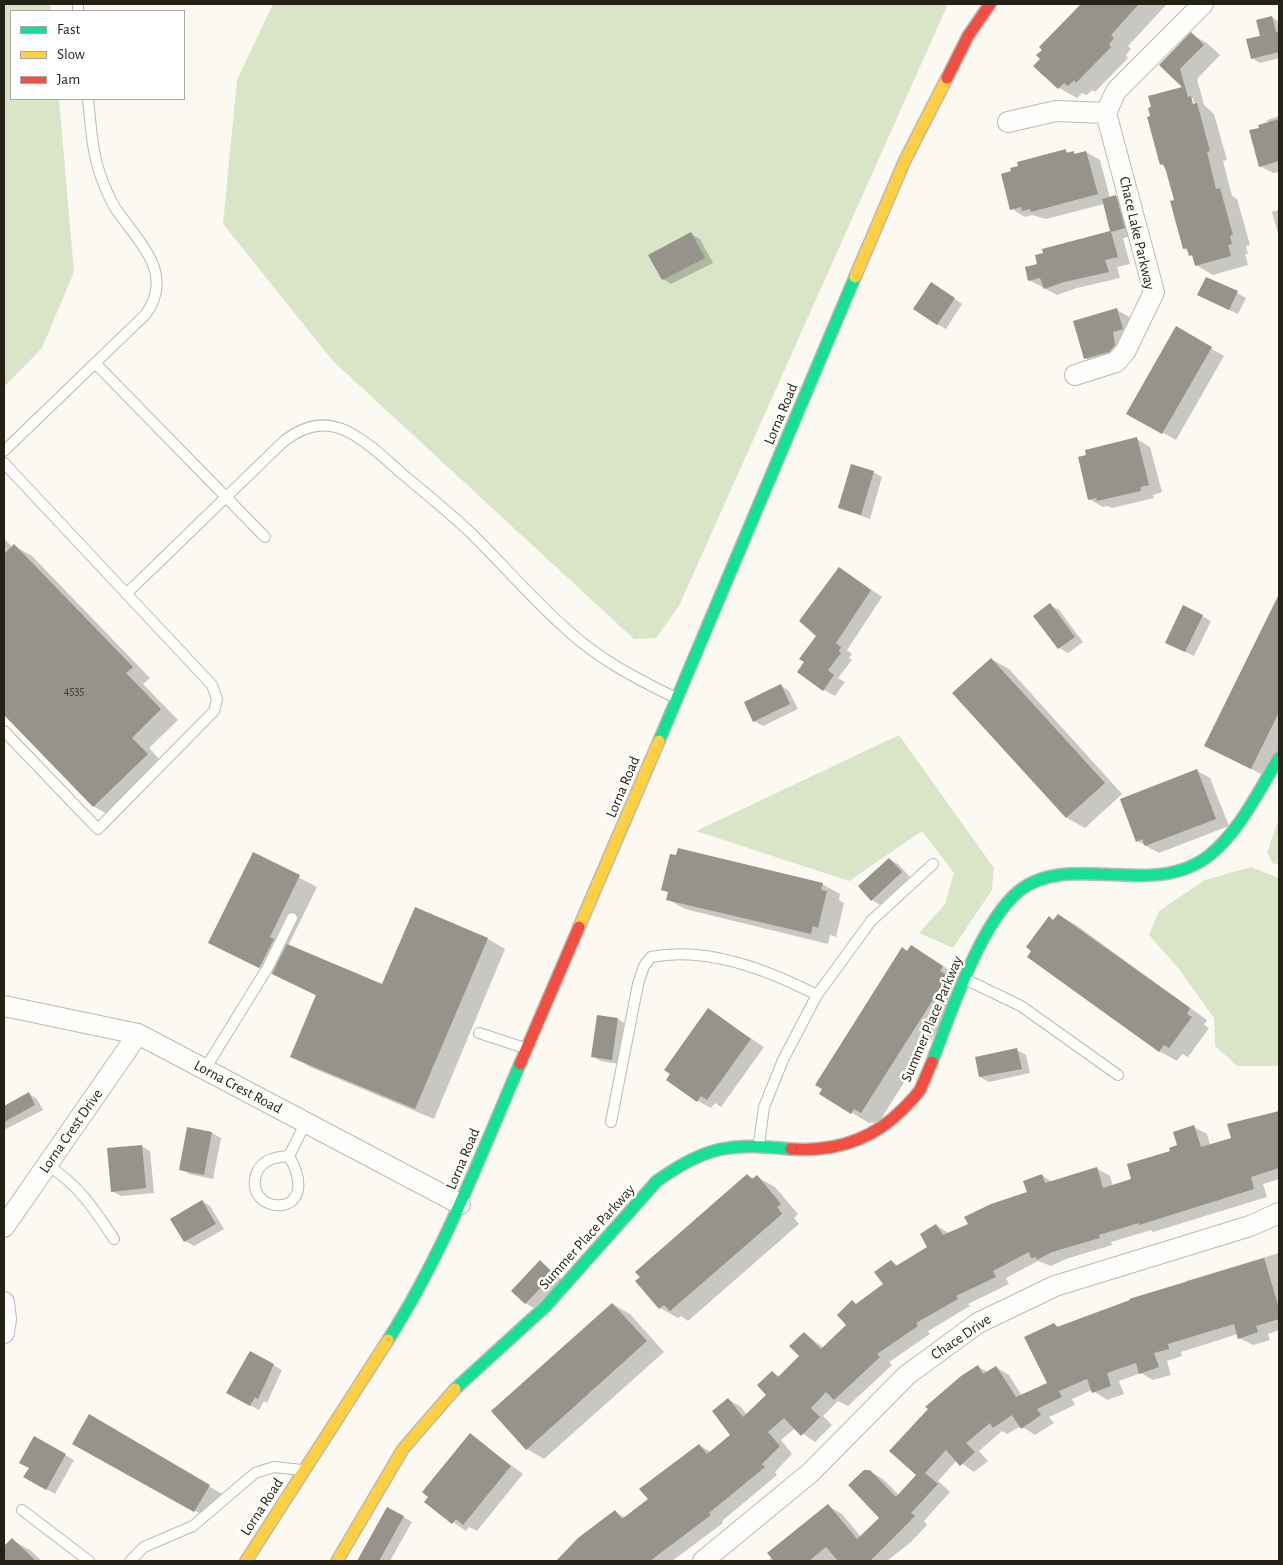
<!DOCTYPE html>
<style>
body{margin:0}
#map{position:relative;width:1283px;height:1565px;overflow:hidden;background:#fbf9f2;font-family:"Alegreya Sans",sans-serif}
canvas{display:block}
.frame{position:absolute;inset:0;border:5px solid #252215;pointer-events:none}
.legend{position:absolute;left:10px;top:10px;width:175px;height:90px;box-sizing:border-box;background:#fff;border:1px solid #a8a7a1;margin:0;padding:6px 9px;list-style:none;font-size:15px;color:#252215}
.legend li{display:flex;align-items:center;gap:10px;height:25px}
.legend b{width:25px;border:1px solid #a8a7a1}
</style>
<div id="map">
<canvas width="1283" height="1565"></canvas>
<div class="frame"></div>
<ul class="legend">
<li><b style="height:6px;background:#16e098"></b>Fast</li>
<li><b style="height:6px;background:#ffcf43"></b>Slow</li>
<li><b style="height:6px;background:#f24e42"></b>Jam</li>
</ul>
</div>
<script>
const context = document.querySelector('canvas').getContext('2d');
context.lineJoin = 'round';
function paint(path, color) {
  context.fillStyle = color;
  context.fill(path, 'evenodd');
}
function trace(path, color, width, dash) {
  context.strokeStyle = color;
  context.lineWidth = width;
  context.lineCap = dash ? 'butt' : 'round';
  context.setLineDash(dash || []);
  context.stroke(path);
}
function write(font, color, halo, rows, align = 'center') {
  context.font = font + ' "Alegreya Sans",sans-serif';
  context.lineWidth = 5;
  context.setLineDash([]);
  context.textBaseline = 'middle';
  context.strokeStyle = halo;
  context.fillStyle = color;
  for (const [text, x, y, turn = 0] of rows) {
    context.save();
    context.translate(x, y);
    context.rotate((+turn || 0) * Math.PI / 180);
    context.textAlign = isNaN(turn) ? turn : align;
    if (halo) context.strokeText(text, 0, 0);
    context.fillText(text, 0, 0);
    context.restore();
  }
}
paint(new Path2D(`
 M4 4H51V11H11V99H59L74 272 42 348 4 387Z
 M273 4H948L679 606 656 638 634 639 333 361 223 224 237 80Z
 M899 735 994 868 992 890 953 948 919 933 945 904 954 873 922 831 849 881 696 831Z
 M1279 818V865L1272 863 1267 852Z
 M1251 867 1279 878V1066H1237L1215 1046 1214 1018 1179 969 1149 935 1159 911 1205 880Z`), '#dae5c8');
paint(new Path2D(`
 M1082 4H1167L1128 46 1131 49 1126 55 1128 58 1095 92 1092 90 1087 95 1082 93 1077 98 1059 88 1042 59 1044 50 1041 47Z
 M1272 17 1279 22V58L1260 63 1252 58Z
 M1192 34 1208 44 1220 55 1197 79 1204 105 1214 114 1227 160 1223 161 1232 196 1237 199 1250 245 1246 246 1248 254H1245L1248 265 1213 275 1196 265 1194 258 1184 248 1175 201 1166 166 1161 164 1152 117 1184 87 1161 65ZM1190 98H1193L1196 110H1194Z
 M1279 116V172L1273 173 1260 166V129L1268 123 1267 120Z
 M1065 151 1077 155 1086 152 1100 160 1110 198 1115 196 1128 203 1136 235 1123 238 1130 264 1117 267 1120 278 1077 288 1057 295 1029 280 1044 254 1043 250 1112 232 1104 204 1046 219 1032 215 1025 217 1012 209Z
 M1279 210V237L1272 212Z
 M691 234 700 239 713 263 671 284 663 279Z
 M940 289 962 304 946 329 937 324Z
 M1237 293 1246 298 1238 314 1208 300Z
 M1117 310 1131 318 1136 336 1098 366 1085 358Z
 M1176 328 1224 356 1176 440 1127 413Z
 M1137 439 1150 447 1162 492 1153 495 1154 498 1112 508 1107 506 1103 507 1089 499Z
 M873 472 882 477 870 519 840 508Z
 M4 538 12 547 14 546 32 556 150 678 143 684 178 720 149 748 165 765 111 816 93 806 4 713Z
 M850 575 882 597 847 650 852 654 849 658 852 660 838 678 845 682 835 696 824 690 805 662Z
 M1277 602 1279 604V758L1269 778 1206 746Z
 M1050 605 1059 610 1083 642 1068 653 1059 648Z
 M1202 616 1211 621 1194 656 1175 647Z
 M991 659 1009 669 1122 794 1085 828 1067 818 954 693Z
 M781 686 789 691 798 709 763 726 754 721Z
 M1197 771 1210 778 1229 826 1159 853 1137 841Z
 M254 854 317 887 288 946 383 986 488 939 505 949 434 1119 310 1067 292 1056 317 996 210 943Z
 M889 859 898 864 910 877 880 905 872 900Z
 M822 884 840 894 839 900 844 903 836 937 830 935 828 944 685 909 667 899 669 893 663 890Z
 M1059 915 1076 925 1207 1020 1204 1025 1209 1028 1188 1057 1182 1054 1177 1061 1159 1051 1054 921Z
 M908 952 929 957 960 977 965 987 879 1122 869 1123 821 1094Z
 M708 1010 764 1047 721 1107 715 1103 711 1108 698 1101Z
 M618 1019 626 1024 620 1064 601 1061 592 1056Z
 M1017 1050 1026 1055 1030 1073 989 1082 980 1077Z
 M29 1094 37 1099 43 1110 4 1130V1108Z
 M1279 1112V1179L1263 1184 1267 1197 1153 1232 1151 1230 1111 1242 1112 1245 1066 1259 1051 1266 1038 1261 1006 1278 1009 1284 968 1304 970 1306 928 1331 930 1334 889 1362 892 1365 848 1406 838 1401 823 1416 832 1425 815 1442 795 1428 781 1440 792 1454 775 1472 777 1475 722 1521 723 1523 672 1561H558L579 1539 615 1512 626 1518 649 1500 699 1445 711 1452 732 1435 728 1399 741 1407 747 1415 768 1395 772 1372 780 1377 801 1356 804 1333 824 1348 848 1325 852 1302 857 1305 885 1284 891 1261 899 1266 929 1247 936 1225 950 1234 1028 1193 1042 1175 1052 1182 1096 1168 1110 1176 1113 1186 1133 1180 1179 1146 1194 1127 1207 1134 1210 1145 1233 1138 1228 1124Z
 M188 1128 212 1133 221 1138 213 1179 189 1174 181 1169Z
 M142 1146 150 1151 154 1193 121 1196 112 1191Z
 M747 1175 754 1179 757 1177 775 1187 798 1214 794 1218 799 1224 688 1321 681 1316 678 1318 660 1308Z
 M202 1201 210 1206 224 1229 194 1246 185 1241 172 1219Z
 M1279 1253V1330L1268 1334 1270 1340 1253 1345 1239 1338 1238 1334 1181 1352 1182 1356 1167 1361 1171 1375 1153 1380 1141 1373 1119 1381 1124 1394 1107 1400 1092 1390 1072 1399 1075 1405 1049 1417 1054 1423 1035 1435 1021 1426 1007 1434 1002 1431 979 1451 988 1461 974 1472 957 1460 938 1481 950 1492 924 1521 927 1525 911 1542 887 1561H768L828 1506 842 1514 861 1537 881 1518 869 1471 883 1479 899 1495 918 1475 978 1367 988 1372 996 1367 1009 1375 1022 1396 1048 1384 1054 1324 1060 1328 1187 1283 1186 1281Z
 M540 1262 562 1279 534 1308 525 1303Z
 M612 1304 630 1314 664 1352 544 1459 527 1449Z
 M251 1352 282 1370 267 1403 264 1401 259 1410 228 1393Z
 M90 1416 222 1494 208 1518 74 1444Z
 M470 1435 523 1474 477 1531 469 1527 466 1531 425 1502Z
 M35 1438 74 1460 55 1494 25 1477 30 1467Z
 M388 1508 412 1522 390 1561H358Z
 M12 1540 30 1550 42 1561H4V1548Z`), '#0003');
paint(new Path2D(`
 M1081 4H1139L1111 35 1114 38 1109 44 1111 47 1076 83 1074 80 1068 86 1064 83 1058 89 1033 66 1040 59 1036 55 1042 50 1039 47Z
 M1272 16 1276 32 1279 31V52L1251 59 1246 39 1260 36 1256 20Z
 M1191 32 1204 45 1180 69 1188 97 1191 96 1193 104 1197 103 1210 151 1207 152 1216 189 1220 188 1233 235 1230 236 1232 244 1228 245 1231 256 1195 266 1192 255 1189 256 1187 248 1183 249 1170 201 1174 200 1166 171 1163 164 1160 165 1147 117 1150 116 1148 108 1151 107 1148 96 1182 87 1159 65Z
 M1279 119V161L1259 167 1249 130 1259 128 1258 125Z
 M1066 149V153L1074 151V154L1086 151 1098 194 1031 212 1030 209 1022 211 1021 207 1010 210 1001 174 1011 171 1010 168 1018 166 1017 162Z
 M1116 195 1125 228 1111 232 1118 257 1105 260 1109 272 1064 282 1044 289 1040 278 1028 281 1025 267 1037 264 1035 255 1043 253 1042 249 1110 231 1102 199Z
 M691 232 705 258 662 280 648 255Z
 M1206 277 1238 291 1229 310 1197 295Z
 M931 282 955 298 937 325 913 309Z
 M1117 308 1123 329 1113 332 1115 345 1109 352 1084 359 1073 321Z
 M1176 326 1212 347 1162 434 1126 414Z
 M1137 437 1149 485 1140 487 1141 491 1097 501 1096 498 1088 500 1078 457 1086 455 1085 450Z
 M851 464 874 471 861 515 838 508Z
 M14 544 133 667 126 673 161 709 132 738 148 754 93 807 4 715V554Z
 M839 567 871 590 836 643 841 647 839 651 841 653 828 670 834 675 823 691 797 672 804 662 799 659 816 636 799 621Z
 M1279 594V712L1251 769 1204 746Z
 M1050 603 1075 637 1058 649 1033 616Z
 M1183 605 1203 615 1185 652 1165 643Z
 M991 658 1105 783 1066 818 952 693Z
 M781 684 790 704 753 722 744 702Z
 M1197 769 1216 819 1145 846 1142 839 1136 842 1120 799Z
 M678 848 823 883 821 890 827 891 818 928 813 926 811 934 666 900 668 892 661 890 670 854 676 855Z
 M253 852 300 875 270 937 274 939 259 968 208 943Z
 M889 858 902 872 871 901 858 886Z
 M415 907 488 938 415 1109 290 1057 316 995 272 974 287 944 382 984Z
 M1058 914 1190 1008 1187 1014 1192 1017 1169 1048 1164 1045 1159 1052 1027 957 1031 951 1026 947 1049 916 1053 920Z
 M911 945 943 966 940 971 948 976 861 1113 854 1109 851 1114 819 1094 822 1089 815 1085 902 947 907 951Z
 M708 1008 751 1039 707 1100 701 1096 697 1102 666 1080 670 1074 664 1070Z
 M597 1015 618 1018 612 1060 591 1057Z
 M1017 1048 1022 1069 979 1077 975 1057Z
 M29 1092 35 1105 4 1122V1106Z
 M1279 1111V1168L1251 1177 1254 1189 1139 1225V1223L1099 1235 1100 1238 1052 1252 1037 1260 1036 1257 1031 1258 1029 1252 993 1271 996 1277 956 1296 958 1299 916 1323 918 1326 877 1354 880 1357 834 1400 826 1392 811 1408 820 1417 801 1436 784 1418 768 1432 780 1446 762 1464 765 1467 709 1513 711 1515 650 1561H556L578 1538 615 1510 622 1519 648 1499 639 1489 699 1444 707 1454 730 1435 712 1411 728 1398 743 1417 766 1395 757 1385 772 1371 778 1377 799 1356 789 1346 804 1332 821 1349 846 1325 837 1315 852 1300 856 1304 883 1284 874 1272 891 1260 896 1266 927 1247 920 1234 936 1224 943 1235 968 1224 964 1217 991 1204 1027 1192 1023 1181 1042 1174 1045 1183 1097 1167 1103 1188 1131 1179 1127 1164 1170 1151 1169 1148 1177 1145 1173 1132 1194 1125 1201 1147 1231 1138 1227 1124Z
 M187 1127 212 1132 204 1175 179 1170Z
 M142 1145 146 1188 111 1192 107 1148Z
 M747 1174 752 1179 757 1175 781 1204 777 1207 782 1214 670 1311 664 1305 659 1309 635 1281 640 1277 635 1272Z
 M202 1200 216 1224 184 1242 170 1219Z
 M1264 1258 1279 1308V1319L1256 1326 1258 1332 1238 1339 1234 1324 1168 1344 1169 1349 1154 1353 1159 1367 1139 1374 1136 1363 1107 1373 1111 1386 1092 1393 1087 1379 1059 1391 1062 1397 1037 1409 1041 1415 1021 1429 1012 1415 993 1428 990 1423 966 1443 975 1452 960 1466 946 1450 925 1473 938 1484 911 1513 915 1516 870 1561H838L826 1547 809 1561H774L767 1553 828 1504 857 1539 879 1518 848 1485 864 1470H870L896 1497 916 1475 889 1451 928 1409 925 1407 961 1376 978 1365 983 1374 996 1366 1016 1397 1047 1383 1024 1337 1054 1323 1057 1327 1130 1300 1129 1299Z
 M540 1260 554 1274 525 1304 511 1291Z
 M612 1303 647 1341 526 1450 491 1411Z
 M250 1351 274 1364 258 1399 255 1397 250 1406 226 1393Z
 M89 1414 210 1485 194 1512 72 1444Z
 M470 1433 511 1466 463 1525 456 1519 452 1524 424 1502 428 1497 422 1492Z
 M34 1436 66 1454 46 1490 23 1477 29 1468 19 1463Z
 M387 1507 404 1516 379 1561H357Z
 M12 1538 36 1561H4V1546Z`), '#95938a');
const lane = new Path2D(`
 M78 11V4
 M95 363 265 537
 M4 451 146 314C176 271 136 241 114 206 110 199 106 190 103 182 92 156 91 126 88 99
 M4 463 212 685 217 699 214 711 98 829 4 731
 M126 594 283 442C299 429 318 421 339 428 359 434 385 458 400 472 424 492 449 512 472 534 503 565 532 598 565 628 598 659 637 679 676 698
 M967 980 1021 1006 1118 1075
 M817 995 871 921 933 864
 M479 1033 525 1048
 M205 1069 268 967 292 918
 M611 1122 638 984 644 966 651 957C707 946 768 970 817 995L783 1060 764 1107 759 1144
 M289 1156C276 1157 263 1159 257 1172 240 1216 326 1222 289 1156L306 1122
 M47 1165C79 1185 94 1209 114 1239
 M22 1510 89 1561
 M130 1561 144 1547 193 1526 255 1473 274 1467 302 1470`);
const street = new Path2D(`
 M1008 122 1056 111 1106 113 1116 91 1203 4
 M1075 375 1116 362 1125 352 1154 292 1106 113
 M4 1006 138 1034 460 1204
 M4 1227 138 1034
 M4 1302 6 1319 4 1333
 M703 1561 810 1473 907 1375 978 1323 1055 1286 1250 1226 1279 1213`);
const fast = new Path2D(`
 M659 741 855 277
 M932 1062C950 1015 980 923 1019 891 1070 850 1155 901 1211 854 1241 829 1259 790 1279 758
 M388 1340C443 1254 480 1157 520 1064
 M455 1389 545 1307 657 1181C707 1145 732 1143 791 1149`);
const slow = new Path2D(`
 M855 277 905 160 947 78
 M579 927 659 741
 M246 1561 388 1340
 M337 1561 403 1449 455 1389`);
const jam = new Path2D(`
 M947 78 968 36 990 4
 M520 1064 579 927
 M791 1149C834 1152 871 1141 902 1110 908 1104 915 1097 920 1090 924 1081 928 1071 932 1062`);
trace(lane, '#bdbab1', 12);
trace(street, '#bdbab1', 22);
trace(fast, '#bdbab1', 14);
trace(slow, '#bdbab1', 14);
trace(jam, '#bdbab1', 14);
trace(lane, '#fefefd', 10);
trace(street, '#fefefd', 20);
trace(fast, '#16e098', 11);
trace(slow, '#ffcf43', 11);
trace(jam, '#f24e42', 11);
write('12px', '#413e32', null, [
 ["4535",74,691]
]);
write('15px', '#252215', '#fff', [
 ["Chace Lake Parkway",1137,233,77],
 ["Lorna Road",781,414,-67],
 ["Lorna Road",623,787,-67],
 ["Summer Place Parkway",932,1019,-67],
 ["Lorna Crest Road",238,1087,28],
 ["Lorna Crest Drive",71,1131,-55],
 ["Lorna Road",463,1159,-67],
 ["Summer Place Parkway",587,1237,-48],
 ["Chace Drive",961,1337,-34],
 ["Lorna Road",262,1507,-57]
]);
</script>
